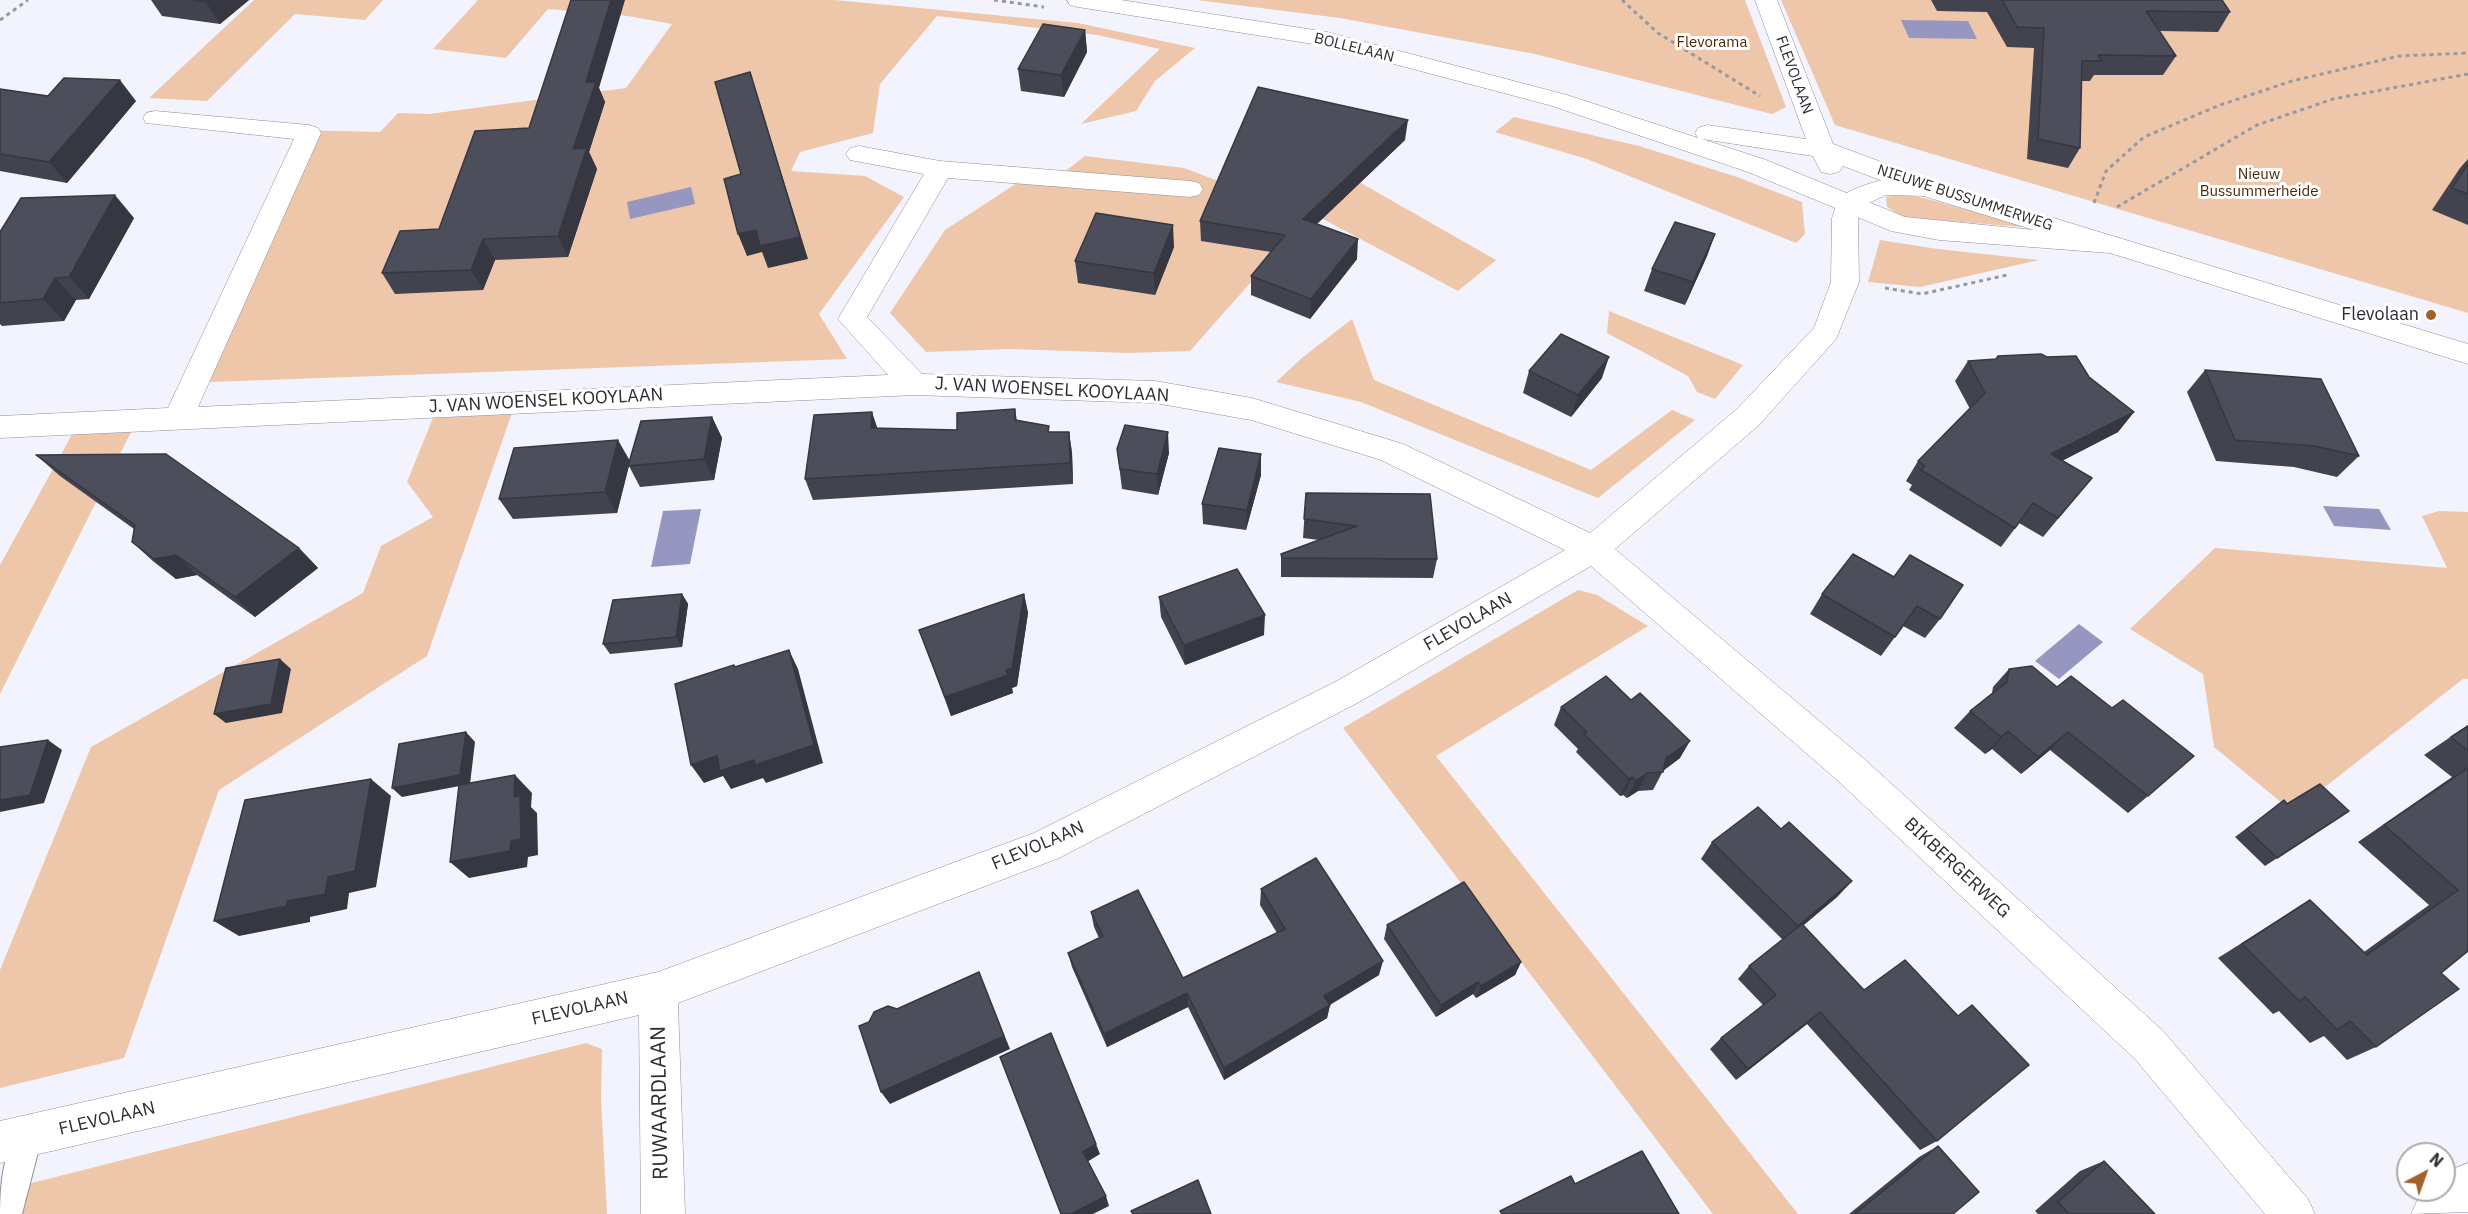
<!DOCTYPE html>
<style>
body{margin:0}
#map{position:relative;width:2468px;height:1214px;overflow:hidden;background:#f3f3fd;font-family:"IBM Plex Sans",sans-serif}
canvas{display:block}
.north{position:absolute;left:2396px;top:1142px;width:60px;height:60px;box-sizing:border-box;background:#fff;border:2px solid #ababad;border-radius:50%;rotate:41deg;font-size:16px;font-weight:700;line-height:24px;text-align:center;color:#2c2c32}
.north::after{content:'';display:block;margin:auto;width:21px;height:27px;background:#a2622a;clip-path:polygon(50% 0,100% 100%,50% 72%,0 100%)}
</style>
<div id="map">
<canvas width="2468" height="1214"></canvas>
<div class="north">N</div>
</div>
<script>
const context = document.querySelector('canvas').getContext('2d');
context.lineJoin = 'round';
function paint(path, color) {
  context.fillStyle = color;
  context.fill(path, 'evenodd');
}
function trace(path, color, width, dash) {
  context.strokeStyle = color;
  context.lineWidth = width;
  context.lineCap = dash ? 'butt' : 'round';
  context.setLineDash(dash || []);
  context.stroke(path);
}
function write(font, color, halo, rows, align = 'center') {
  context.font = font + ' "IBM Plex Sans",sans-serif';
  context.lineWidth = 6;
  context.setLineDash([]);
  context.textBaseline = 'middle';
  context.strokeStyle = halo;
  context.fillStyle = color;
  for (const [text, x, y, turn = 0] of rows) {
    context.save();
    context.translate(x, y);
    context.rotate((+turn || 0) * Math.PI / 180);
    context.textAlign = isNaN(turn) ? turn : align;
    if (halo) context.strokeText(text, 0, 0);
    context.fillText(text, 0, 0);
    context.restore();
  }
}
paint(new Path2D(`
 M254 0H383L365 20 295 14 207 101 149 98Z
 M478 0H835L1078 23 1195 48 1155 81 1136 111 1081 124 1160 49 1097 35 937 16 880 84 873 133 800 152 791 171 865 176 904 197 819 314 847 359 183 383 298 130 380 132 398 113 429 114 626 88 672 24 628 16 548 9 506 58 433 49Z
 M1197 0H1745L1786 107 1772 114 1535 54 1340 18Z
 M1781 0H2468V313L1835 125Z
 M1514 117 1639 146 1737 177 1802 202 1805 234 1796 243 1587 159 1495 132Z
 M1085 156 1184 168 1264 198 1331 166 1496 260 1458 291 1321 218 1297 230 1190 351 1128 353 1010 349 926 352 890 313 945 230 1017 183 1063 173Z
 M1902 194 1924 198 2024 225 2022 227 1903 217 1887 207 1886 197Z
 M1880 240 1938 249 2039 260 1920 287 1868 282Z
 M1609 311 1743 365 1715 399 1697 392 1688 376 1607 333Z
 M1352 319 1374 380 1591 470 1672 410 1695 420 1598 498 1361 402 1276 382 1303 357Z
 M513 410 427 656 219 790 124 1058 0 1088V970L91 747 363 593 381 546 433 517 407 482 435 413Z
 M134 426 0 694V565L75 429Z
 M2439 511 2468 512V679H2463L2293 812 2214 747 2203 674 2130 629 2215 548 2447 568 2422 516Z
 M1578 590 1597 595 1648 626 1436 756 1798 1214H1713L1343 728Z
 M586 1043 602 1049 601 1098 607 1214H0V1191Z`), '#eec7aa');
paint(new Path2D(`
 M1901 20 1968 21 1977 39 1909 38Z
 M691 187 695 204 630 219 627 202Z
 M2323 506 2379 509 2391 530 2334 526Z
 M701 509 690 564 651 567 663 511Z
 M2079 624 2103 642 2059 679 2035 661Z`), '#9697c1');
const lane = new Path2D(`
 M27 1122 38 1126 42 1137 22 1214H0C0 1182 4 1156 16 1126Z`);
const street = new Path2D(`
 M155 111 309 125 318 128 321 133 198 407 888 375 838 319 924 174 850 160 846 154 850 148 859 146 940 161 1190 181 1199 183 1203 189 1199 195 1190 197 948 178 867 317 922 374 1155 381 1252 398 1403 444 1590 533 1737 409 1814 328 1831 282 1832 218 1839 197C1869 180 1901 173 1935 182L1939 188 1935 194 1926 196 1886 195 1860 207 1858 218 1859 282 1836 339 1759 425 1615 549 1862 757 2163 1031 2308 1199 2315 1214H2265L2135 1059 1836 779 1591 566 1361 701 1059 858 678 1003 685 1214H641L639 1015 0 1163V1121L658 972 1034 833 1337 681 1565 550 1381 460 1251 420 1155 403 914 395 0 438V416L168 408 294 139 146 123 143 118 146 113Z
 M2468 1163V1212L2411 1214 2418 1199 2428 1190H2444V1176L2453 1169Z`);
const secondary = new Path2D(`
 M1067 0H1121L1327 32 1567 95 1698 138 1695 133 1698 128 1707 125 1806 139 1755 0H1777L1833 144 1935 182 2468 344V364L2110 253 1939 240 1891 231 1748 172 1549 105 1326 46 1078 7 1070 5ZM1702 139 1813 156 1821 172 1830 174 1839 172 1843 166 1917 194 2034 230 1905 217 1766 160Z`);
trace(lane, '#8e8e9d', 2);
trace(street, '#8e8e9d', 1);
trace(secondary, '#8e8e9d', 1);
trace(new Path2D(`
 M994 0 1044 7
 M1622 0 1658 33 1760 96
 M0 20 28 0
 M2094 203 2106 171 2144 137 2220 105 2292 81 2399 56 2468 53
 M2117 207 2257 125 2333 99 2468 74
 M1885 288 1922 294 2007 275`), '#9898a0', 3, [4, 4]);
paint(lane, '#fff');
paint(street, '#fff');
paint(secondary, '#fff');
paint(new Path2D(`
 M151 0H249L220 24 162 16Z
 M1931 0H2222L2230 12 2218 32 2159 31 2176 56 2163 75H2094L2090 81H2081L2080 148 2068 168 2027 159 2034 48 2007 47 1987 12 1937 11Z
 M1085 30 1087 52 1064 97 1021 91 1018 69Z
 M599 88 605 102 589 152 597 169 568 257 495 260 483 290 395 294 382 273 439 229 529 128Z
 M0 89 48 96 136 101 67 183 0 171Z
 M1405 140 1317 224 1357 259 1310 319 1251 295V276L1271 252 1201 241 1200 221Z
 M2468 159V225L2432 210 2460 168Z
 M134 218 89 299 76 300 64 321 2 326 0 324V232Z
 M1715 234 1707 256 1685 305 1644 291 1652 269Z
 M1174 247 1155 295 1078 283 1075 261Z
 M2047 357 2089 377 2134 412 2118 432 2062 461 2092 478 2043 537 2019 523 2001 547 1909 490 1912 485 1906 481 1918 461 1970 409 1955 381 1968 361Z
 M2205 370 2359 456 2337 477 2294 467 2216 461 2187 392Z
 M1529 371 1602 378 1571 417 1523 393Z
 M1015 409 1017 421 1050 432H1069L1072 453 1073 484 813 500 805 479 877 428 957 430Z
 M712 417 722 438 714 480 640 487 629 466 617 513 513 519 499 499 630 461Z
 M1117 449 1169 453 1158 495 1122 489Z
 M1261 454V475L1246 530 1203 524 1202 504Z
 M36 455 299 548 318 568 255 617 197 575 176 579 154 562 132 542 134 529 60 476Z
 M1306 493 1437 559 1433 578 1281 577V554L1319 540 1303 538Z
 M1853 554 1940 619 1925 638 1903 626 1881 656 1810 614 1822 594Z
 M682 594 688 604 682 647 610 654 603 644Z
 M1024 594 1028 613 1017 686 1012 688 1013 693 951 716 919 630Z
 M1159 597 1264 635 1185 665 1161 617Z
 M2009 669 2148 796 2128 813 2050 750 2021 774 1992 749 1985 754 1954 728 1970 711 1992 693 1993 687Z
 M1561 707 1680 758 1663 771 1653 790 1638 791 1627 798 1623 795 1620 796 1576 752 1578 749 1554 725Z
 M2468 725V951L2441 973 2376 1047 2347 1060 2324 1036 2310 1043 2279 1011 2273 1014 2218 958 2310 900 2364 952 2429 905 2358 842 2452 777 2424 755Z
 M2284 800 2287 804 2349 811 2265 866 2235 837Z
 M1781 829 1852 881 1837 897 1803 925 1937 1141 1920 1150 1807 1024 1736 1080 1710 1049 1721 1038 1763 1005 1738 979 1749 966 1783 940 1701 859 1712 842Z
 M1261 889 1379 975 1330 1005 1327 1018 1224 1080 1188 1007 1107 1047 1072 967 1068 953 1099 938 1094 927 1091 912 1183 978 1277 933 1260 905Z
 M1387 925 1521 962 1515 975 1476 998 1473 994 1436 1017 1384 939Z
 M1938 1146 1953 1214H1849L1919 1157Z
 M2104 1161 2155 1214H2038L2035 1211 2080 1171Z`), '#42434e');
paint(new Path2D(`
 M208 0H249L220 24 206 2Z
 M611 0H625L599 88 605 102 589 152 597 169 568 257 558 236 586 82Z
 M1085 30 1087 52 1064 97 1061 75Z
 M750 72 808 259 768 268 762 252 747 256 738 234Z
 M120 80 136 101 67 183 49 162Z
 M1408 120 1405 140 1302 238 1303 219Z
 M115 195 134 218 89 299 69 277Z
 M1173 225 1174 247 1155 295 1154 273Z
 M1715 234 1707 256 1685 305 1693 282Z
 M483 239 495 260 483 290 471 270Z
 M1358 239 1357 259 1310 319 1311 299Z
 M55 278 76 300 64 321 43 299Z
 M1609 357 1602 378 1571 417 1578 395Z
 M872 412 879 433 871 428Z
 M2134 412 2118 432 2036 474 2051 454Z
 M712 417 722 438 714 480 704 459Z
 M1069 432 1072 453 1073 484 1070 463Z
 M1168 432 1169 453 1158 495 1157 474Z
 M618 440 630 461 617 513 605 492Z
 M1261 454V475L1246 530 1247 510Z
 M299 548 318 568 255 617 235 597Z
 M176 555 197 575 176 579 154 559Z
 M682 594 688 604 682 647 676 637Z
 M1024 594 1028 613 1017 686 1012 688 1013 693 951 716 945 697 1006 670Z
 M1265 615 1264 635 1185 665 1184 645Z
 M789 650 798 669 823 763 766 783 763 778 731 789 723 776 704 783 691 765Z
 M280 659 291 669 282 713 226 723 214 714Z
 M2008 731 1992 749 1985 754 2001 737Z
 M466 732 475 742 470 784 402 797 392 788Z
 M2068 732 2050 750 2021 774 2038 757Z
 M48 740 62 750 44 803 0 812V800Z
 M1690 741 1680 758 1661 772 1666 758Z
 M1647 773 1638 791 1627 798 1636 781Z
 M515 775 532 793 531 807 537 813 538 855 528 857 527 867 469 878 450 862 514 797Z
 M1632 777 1623 795 1620 796 1629 779Z
 M371 779 391 796 376 887 349 893 347 909 310 917V922L239 936 214 921 287 901Z
 M1852 881 1837 897 1785 941 1798 926Z
 M1383 961 1379 975 1321 1009 1324 996Z
 M1521 962 1515 975 1476 998 1481 986Z
 M979 972 1010 1049 890 1104 881 1092Z
 M1478 982 1473 994 1436 1017 1441 1005Z
 M1187 993 1188 1007 1107 1047 1104 1034Z
 M1330 1005 1327 1018 1224 1080V1068Z
 M1820 1012 1807 1024 1736 1080 1748 1069Z
 M1096 1144 1100 1154 1087 1162 1083 1152Z
 M1106 1196 1109 1206 1093 1214H1071Z`), '#363740');
const building = new Path2D(`
 M193 0H208L206 2Z
 M571 0H611L586 82H596L573 149 587 148 558 236 483 239 471 270 382 273 400 231 439 229 475 131 529 128Z
 M2002 0H2222L2230 12 2146 11 2176 56 2098 55 2102 61H2082L2080 148 2038 139 2044 28 2017 27Z
 M1043 24 1085 30 1061 75 1018 69Z
 M750 72 800 237 760 246 756 230 738 234 724 179 741 174 715 82Z
 M64 78 120 80 49 162 0 154V89L48 96Z
 M1258 87 1408 120 1303 219 1358 239 1311 299 1251 276 1285 235 1200 221Z
 M2468 164V194L2452 188Z
 M115 195 69 277 55 278 43 299 0 303V232L21 198Z
 M1096 213 1173 225 1154 273 1075 261Z
 M1675 222 1715 234 1693 282 1652 269Z
 M1561 334 1609 357 1578 395 1529 371Z
 M2041 354 2047 357 2076 356 2089 377 2134 412 2051 454 2092 478 2058 518 2033 503 2015 528 1921 470 1925 466 1918 461 1985 393 1968 361 1996 359 1998 356Z
 M2205 370 2321 379 2359 456 2315 446 2235 440Z
 M1015 409V420L1049 426 1048 432H1069L1070 463 805 479 814 415 872 412 871 428 957 430V413Z
 M712 417 704 459 628 466 641 421Z
 M1125 425 1168 432 1157 474 1120 469 1117 449Z
 M618 440 605 492 499 499 514 448Z
 M1219 448 1261 454 1247 510 1202 504Z
 M166 454 299 548 235 597 176 555 154 559 132 542 135 525 36 455Z
 M1306 493 1430 494 1437 559 1282 558 1281 554 1357 526 1304 519Z
 M1853 554 1894 577 1910 555 1963 585 1940 619 1917 606 1895 637 1822 594Z
 M1237 569 1265 615 1184 645 1159 597Z
 M682 594 676 637 603 644 613 600Z
 M1024 594 1012 668 1006 670 1008 675 945 697 919 630Z
 M789 650 814 745 755 765 754 760 720 771 717 756 691 765 675 684 734 665 735 667Z
 M280 659 271 704 214 714 226 668Z
 M2032 666 2057 687 2071 676 2112 708 2123 700 2194 756 2148 796 2068 732 2038 757 2008 731 2001 737 1970 711 2007 682 2009 669Z
 M1606 676 1631 700 1640 693 1690 741 1666 758 1663 772 1647 773 1636 781 1632 777 1629 779 1584 734 1587 732 1561 707Z
 M2468 726V751L2451 737Z
 M466 732 460 775 392 788 399 744Z
 M48 740 30 795 0 800V747Z
 M2468 768V951L2441 973 2459 989 2376 1047 2350 1021 2337 1030 2305 997 2299 1001 2242 944 2310 900 2367 955 2458 890 2384 825Z
 M515 775 514 797 520 796 521 839 511 841 510 851 450 862 459 785Z
 M371 779 355 871 328 877 325 894 287 901V906L214 921 245 800Z
 M2320 784 2349 811 2277 858 2247 829 2284 800 2287 804Z
 M1758 807 1781 829 1789 822 1852 881 1798 926 1712 842Z
 M1316 858 1383 961 1324 996 1330 1005 1224 1068 1187 993 1104 1034 1068 953 1103 936 1091 912 1138 890 1183 978 1285 929 1261 889Z
 M1464 882 1521 962 1481 986 1478 982 1441 1005 1387 925Z
 M1802 924 1864 990 1905 960 1958 1016 1972 1005 2029 1065 1937 1141 1820 1012 1748 1069 1721 1038 1776 995 1749 966Z
 M979 972 1004 1036 881 1092 859 1026 869 1022 874 1012 888 1006 897 1009Z
 M1051 1033 1096 1144 1083 1152 1106 1196 1071 1214H1061L1000 1057Z
 M1938 1146 1979 1192 1953 1214H1855Z
 M1642 1151 1679 1214H1502L1500 1211 1571 1176 1575 1184Z
 M2104 1161 2155 1214H2069L2058 1202Z
 M1198 1180 1211 1214H1133L1131 1211Z`);
paint(building, '#4d4e5b');
trace(building, '#363740', 1.5);
for (const [x, y, r, color] of [
 [2431,315,6,"#a2622a"]
]) {
  const dot = new Path2D();
  dot.arc(x, y, r, 0, 2 * Math.PI);
  context.fillStyle = color;
  context.fill(dot);
  trace(dot, '#fff', 2);
}
write('15px', '#4b2601', '#fff', [
 ["Flevorama",1712,43],
 ["Nieuw",2259,175],
 ["Bussummerheide",2259,192]
]);
write('15px', '#2c2c32', '#fff', [
 ["BOLLELAAN",1354,48,14],
 ["FLEVOLAAN",1794,75,70],
 ["NIEUWE BUSSUMMERWEG",1965,198,18]
]);
write('18px', '#2c2c32', '#fff', [
 ["Flevolaan",2419,315]
], 'right');
write('18px', '#2c2c32', '#fff', [
 ["J. VAN WOENSEL KOOYLAAN",1052,390,3],
 ["J. VAN WOENSEL KOOYLAAN",546,401,-3],
 ["FLEVOLAAN",1468,622,-30],
 ["FLEVOLAAN",1038,846,-23],
 ["BIKBERGERWEG",1957,868,43],
 ["FLEVOLAAN",580,1009,-13],
 ["FLEVOLAAN",107,1119,-13]
]);
write('21px', '#2c2c32', '#fff', [
 ["RUWAARDLAAN",660,1103,-91]
]);
</script>
